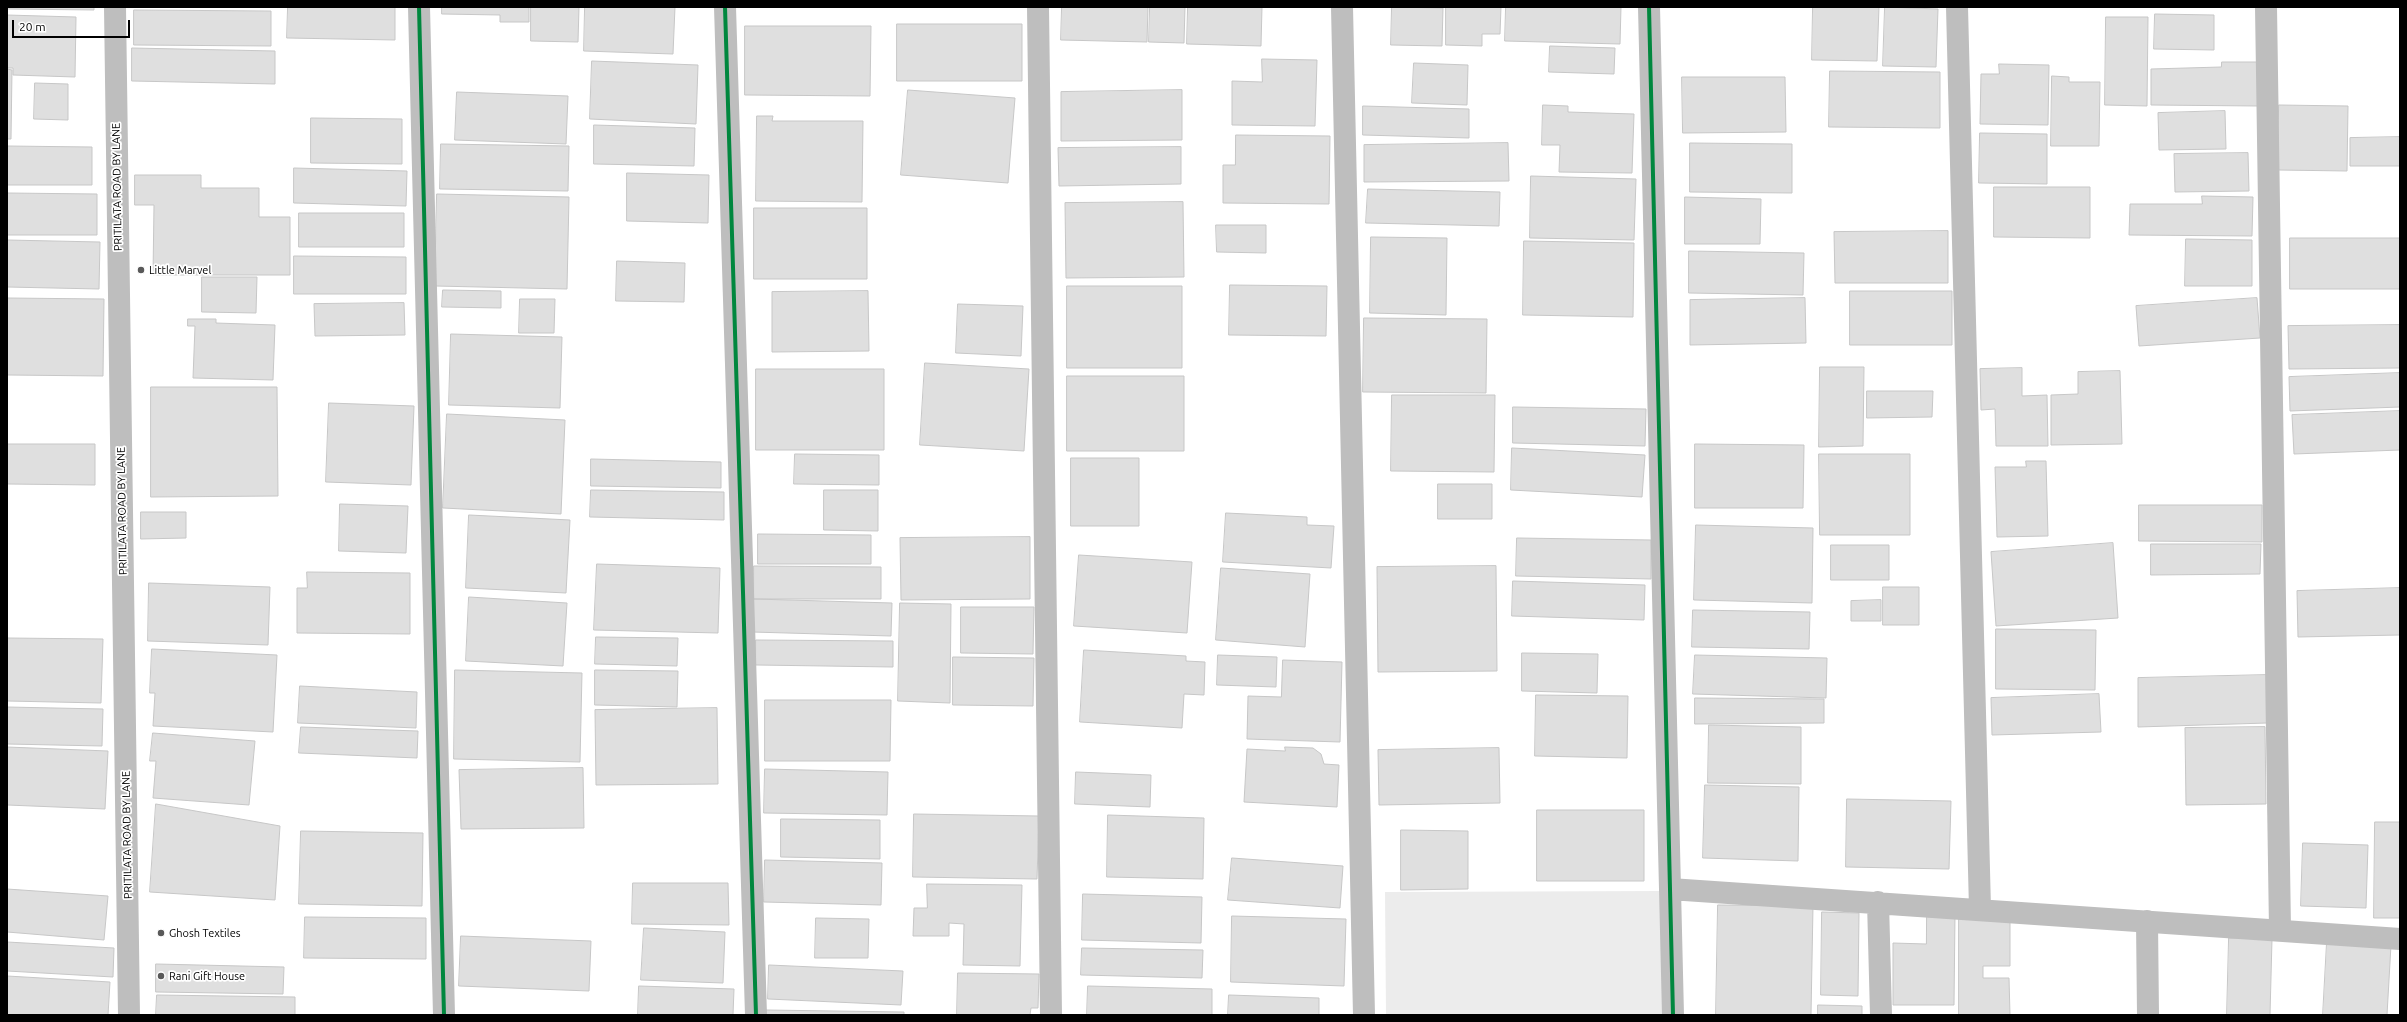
<!DOCTYPE html>
<style>
body{margin:0}
#map{position:relative;width:2407px;height:1022px;overflow:hidden;background:#fff;font-family:Ubuntu,sans-serif}
canvas{display:block}
.frame{position:absolute;inset:0;border:8px solid #000;pointer-events:none}
.scale{position:absolute;left:12px;top:20px;width:118px;height:18px;box-sizing:border-box;border:2px solid #000;border-top:0;padding-left:5px;font-size:12px;line-height:14px;white-space:nowrap;color:#000;-webkit-text-stroke:3px #fff;paint-order:stroke}
</style>
<div id="map">
<canvas width="2407" height="1022"></canvas>
<div class="frame"></div>
<div class="scale">20 m</div>
</div>
<script>
const context = document.querySelector('canvas').getContext('2d');
context.lineJoin = 'round';
function paint(path, color) {
  context.fillStyle = color;
  context.fill(path, 'evenodd');
}
function trace(path, color, width, dash) {
  context.strokeStyle = color;
  context.lineWidth = width;
  context.lineCap = dash ? 'butt' : 'round';
  context.setLineDash(dash || []);
  context.stroke(path);
}
function write(font, color, halo, rows, align = 'center') {
  context.font = font + ' Ubuntu,sans-serif';
  context.lineWidth = 3.5;
  context.setLineDash([]);
  context.textBaseline = 'middle';
  context.strokeStyle = halo;
  context.fillStyle = color;
  for (const [text, x, y, turn = 0] of rows) {
    context.save();
    context.translate(x, y);
    context.rotate((+turn || 0) * Math.PI / 180);
    context.textAlign = isNaN(turn) ? turn : align;
    if (halo) context.strokeText(text, 0, 0);
    context.fillText(text, 0, 0);
    context.restore();
  }
}
paint(new Path2D(`
 M1663 891V1015H1386L1385 892Z`), '#ececec');
const building = new Path2D(`
 M7 7H94V10L7 9Z
 M288 7H395V40L287 38Z
 M442 7H529V22H500V15L442 14Z
 M531 7H579L578 42 531 41Z
 M585 7H675L673 54 584 51Z
 M1062 7H1148L1147 42 1061 40Z
 M1150 7H1185L1184 43 1149 42Z
 M1188 7H1262L1261 46 1187 44Z
 M1392 7 1443 8 1442 46 1391 45Z
 M1446 7H1501L1500 34H1482V46L1446 45Z
 M1506 7H1621L1620 44 1505 41Z
 M1813 7H1879L1877 61 1812 60Z
 M1885 7 1938 9 1936 67 1883 66Z
 M134 10 271 11V46L134 45Z
 M2155 14 2214 15V50L2154 49Z
 M7 15 76 17 75 77 13 75V68H7Z
 M2106 17H2148L2147 106 2105 105Z
 M897 24H1022V81H897Z
 M745 26H871L870 96 745 95Z
 M1550 46 1615 48 1614 74 1549 72Z
 M132 48 275 51V84L132 81Z
 M1262 59 1317 60 1315 126 1232 125V81L1262 82Z
 M592 61 698 65 696 124 590 119Z
 M2222 62H2258V106L2151 105V69L2221 67Z
 M1414 63 1468 65 1467 105 1412 103Z
 M1999 64 2049 65 2048 125 1980 124 1981 74H1999Z
 M7 69 12 70 11 139H7Z
 M1830 71 1940 72V128L1829 127Z
 M2052 76 2069 77V82H2100L2099 146H2051Z
 M1682 77H1785L1786 132 1683 133Z
 M35 83 68 84V120L34 119Z
 M908 90 1015 98 1008 183 901 175Z
 M1182 90V140L1061 141V92Z
 M457 92 568 96 566 144 455 140Z
 M1543 105 1568 106V112L1634 114 1632 173 1559 172 1560 145H1542Z
 M2279 105 2348 106 2347 171 2278 170Z
 M1363 106 1469 109V138L1363 135Z
 M2225 111 2226 149 2159 150 2158 113Z
 M757 116H773L772 121H863L862 202 756 201Z
 M311 118 402 119V164L311 163Z
 M594 125 695 128 694 166 594 164Z
 M1980 133 2047 134V184L1979 183Z
 M1236 135 1330 136 1329 204 1223 203V165H1235Z
 M2400 137V166H2350V138Z
 M1508 143 1509 181 1364 182V145Z
 M1690 143 1792 144V193L1690 192Z
 M441 144 569 146 568 191 440 189Z
 M7 146 92 147V185H7Z
 M1181 147V184L1059 186 1058 148Z
 M2248 153 2249 191 2175 192 2174 154Z
 M294 168 407 171 406 206 294 203Z
 M627 173 709 175 708 223 627 221Z
 M135 175H201V188H259V217H290V275H153L154 205H135Z
 M1531 176 1636 179 1634 240 1530 238Z
 M1994 187H2090V238L1994 237Z
 M1368 189 1500 192 1499 226 1366 223Z
 M7 193 97 194V235H7Z
 M437 194 569 197 567 289 435 286Z
 M2202 196 2253 197 2252 236 2129 235 2130 204H2202Z
 M1685 197 1761 199 1760 244H1685Z
 M1183 202 1184 277 1066 278 1065 203Z
 M754 208H867V279H754Z
 M299 213H404V247H299Z
 M1216 225H1266V253L1217 252Z
 M1948 231V283H1835L1834 232Z
 M1371 237 1447 238 1446 315 1370 313Z
 M2290 238H2400V289H2290Z
 M2186 239 2252 240V286H2185Z
 M7 240 100 242 99 289 7 287Z
 M1524 241 1634 243 1633 317 1523 315Z
 M1689 251 1804 253 1803 295 1689 293Z
 M294 256 406 257V294H294Z
 M617 261 685 263 684 302 616 301Z
 M202 277H257L256 313 202 312Z
 M1230 285 1327 286 1326 336 1229 335Z
 M1067 286H1182V368H1067Z
 M443 290 501 291V308L442 307Z
 M868 291 869 351 772 352V292Z
 M1850 291H1952V345H1850Z
 M7 298 104 299 103 376 7 375Z
 M1805 298 1806 343 1690 345V300Z
 M2257 298 2260 338 2139 346 2136 306Z
 M520 299H555L554 333H519Z
 M404 303 405 335 315 336 314 304Z
 M958 304 1023 306 1021 356 956 353Z
 M1364 318 1487 319 1486 393 1363 392Z
 M188 319H216V323L275 325 273 380 193 378 195 326H188Z
 M2400 325V368L2289 369 2288 326Z
 M451 334 562 337 560 408 449 405Z
 M925 363 1029 369 1024 451 920 445Z
 M1820 367H1864L1863 446 1819 447Z
 M2022 368V396L2047 395 2048 446H1996L1995 409 1981 410 1980 369Z
 M756 369H884V450H756Z
 M2120 371 2122 444 2051 445V395L2078 394V372Z
 M2400 373V407L2290 411 2289 377Z
 M1067 376H1184V451H1067Z
 M151 387H277L278 496 151 497Z
 M1867 391H1933L1932 417 1867 418Z
 M1392 395H1495L1494 472 1391 471Z
 M329 403 414 406 411 485 326 482Z
 M1513 407 1646 409 1645 446 1513 443Z
 M2400 411V450L2294 454 2292 415Z
 M447 414 565 420 561 514 443 508Z
 M7 444H95V485L7 484Z
 M1695 444 1804 445 1803 508H1695Z
 M1512 448 1645 455 1642 497 1511 490Z
 M795 454 879 455V485L794 484Z
 M1819 454H1910V535H1820Z
 M1071 458H1139V526H1071Z
 M591 459 721 462V488L591 486Z
 M2026 461H2046L2048 536 1997 537 1995 467H2026Z
 M1438 484H1492V519H1438Z
 M591 490 724 492V520L590 517Z
 M824 490H878V531L824 530Z
 M340 504 408 506 406 553 339 551Z
 M2139 505H2262V542L2139 541Z
 M141 512H186V538L141 539Z
 M1226 513 1307 517V525L1334 526 1331 568 1223 562Z
 M469 515 570 520 566 593 466 588Z
 M1696 525 1813 528 1812 603 1694 600Z
 M758 534 871 535V564H758Z
 M1030 537V599L901 600 900 538Z
 M1517 538 1651 540V579L1516 576Z
 M2113 543 2118 618 1996 626 1991 552Z
 M2151 544H2261L2260 574 2151 575Z
 M1831 545H1889V580H1831Z
 M1079 555 1192 562 1187 633 1074 626Z
 M597 564 720 568 718 633 594 630Z
 M754 566 881 567V599H754Z
 M1496 566 1497 671 1378 672 1377 567Z
 M1221 568 1310 574 1305 647 1216 640Z
 M307 572 410 573V634L297 633V588H307Z
 M1513 581 1645 585 1644 620 1512 616Z
 M149 583 270 587 268 645 148 641Z
 M1883 587H1919V625H1883Z
 M2400 588V635L2298 637 2297 591Z
 M469 597 567 603 563 666 466 661Z
 M754 599 892 603 891 636 752 632Z
 M1881 600V621H1851V601Z
 M900 603 951 604 950 703 898 701Z
 M961 607H1034L1033 654 961 653Z
 M1693 610 1810 612 1809 649 1692 647Z
 M1996 629 2096 630 2095 690 1996 689Z
 M596 637 678 638 677 666 595 664Z
 M7 638 103 639 101 703 7 701Z
 M756 640 893 641V667L756 665Z
 M152 649 277 655 273 732 153 726 155 693H150Z
 M1084 650 1186 656V661L1205 662 1204 695 1184 694 1182 728 1080 722Z
 M1522 653 1598 654 1597 693 1522 691Z
 M1218 655 1277 657 1276 687 1217 685Z
 M1695 655 1827 658 1826 698 1693 694Z
 M953 657 1034 658 1033 706 953 705Z
 M1283 660 1342 662 1340 742 1247 739 1248 696 1281 697Z
 M455 670 582 673 580 762 454 759Z
 M595 670 678 671 677 707 595 705Z
 M2267 675V723L2138 727V678Z
 M300 686 417 692 416 728 298 723Z
 M2099 694 2101 732 1992 735 1991 698Z
 M1536 695 1628 696 1627 758 1535 756Z
 M1695 698 1824 699V723L1695 724Z
 M765 700H891L890 761H765Z
 M7 707 103 709 102 746 7 744Z
 M717 708 718 784 596 785 595 710Z
 M1709 725 1801 727V784L1708 783Z
 M301 727 418 731 417 758 299 753Z
 M2265 727 2266 804 2186 805 2185 728Z
 M153 733 255 741 249 805 153 798 156 761H150Z
 M7 747 108 751 105 809 7 805Z
 M1285 747 1313 748 1321 754 1324 764 1339 765 1337 807 1244 802 1247 749 1285 751Z
 M1499 748 1500 803 1379 805 1378 750Z
 M583 768 584 828 461 829 459 770Z
 M765 769 888 772 887 815 764 813Z
 M1076 772 1151 775 1150 807 1075 804Z
 M1705 785 1799 787 1798 861 1703 858Z
 M1847 799 1951 801 1949 869 1846 867Z
 M156 804 280 826 275 900 150 892Z
 M1537 810H1644V881H1537Z
 M914 814 1039 816 1037 879 913 877Z
 M1108 815 1204 818 1203 879 1107 877Z
 M781 819 880 820V859L781 857Z
 M2375 822H2400V918H2374Z
 M1401 830 1468 831V889L1401 890Z
 M301 831 423 833 422 906 299 904Z
 M2303 843 2368 845 2366 908 2301 906Z
 M1232 858 1343 866 1340 908 1228 900Z
 M765 860 882 863 881 905 764 902Z
 M633 883H728L729 925 632 924Z
 M927 884 1022 885 1020 966 963 965 964 924 949 923V936H913L914 908H927Z
 M7 889 108 896 104 940 7 932Z
 M1083 894 1202 897 1201 943 1082 940Z
 M1718 905 1813 906 1811 1015H1716Z
 M1822 912 1859 913 1858 996 1821 995Z
 M1927 914H1955L1954 1005H1893V943L1926 944Z
 M1232 916 1346 919 1344 986 1231 982Z
 M305 917 426 918V959L304 958Z
 M816 918 869 919 868 958H815Z
 M1959 919H2010V966H1983V978H2009L2010 1015H1959Z
 M644 928 725 932 723 983 641 980Z
 M461 936 591 941 589 991 459 986Z
 M2229 938 2272 939 2270 1015H2227Z
 M7 942 114 948 113 977 7 971Z
 M2327 942 2391 945 2387 1015H2323Z
 M1082 948 1203 950 1202 978 1081 975Z
 M156 964 284 967 283 994 156 992Z
 M769 965 903 971 901 1005 768 999Z
 M958 973 1039 974 1038 1008H1031L1030 1015H957Z
 M7 976 110 982 108 1015H7Z
 M639 986 734 989 733 1015H638Z
 M1088 986 1212 989V1015H1087Z
 M157 995 295 997V1015H156Z
 M1229 995 1319 998V1015H1228Z
 M1818 1005 1862 1006V1015H1818Z
 M766 1010 904 1012V1015H766Z`);
paint(building, '#dfdfdf');
trace(building, '#c7c7c7', 1);
trace(new Path2D(`
 M115 7 129 1015
 M419 7 444 1015
 M725 7 756 1015
 M1038 7 1051 1015
 M1342 7 1364 1015
 M1649 7 1673 1015
 M1957 7 1980 909
 M2266 7 2280 930
 M1670 889 2400 939
 M1878 902 1881 1015
 M2147 921 2148 1015`), '#bebebe', 22);
trace(new Path2D(`
 M419 7 444 1015
 M725 7 756 1015
 M1649 7 1673 1015`), '#00873e', 4);
for (const [x, y, r, color] of [
 [141,270,4,"#595959"],
 [161,933,4,"#595959"],
 [161,976,4,"#595959"]
]) {
  const dot = new Path2D();
  dot.arc(x, y, r, 0, 2 * Math.PI);
  context.fillStyle = color;
  context.fill(dot);
  trace(dot, '#fff', 1.5);
}
write('11px', '#000', '#fff', [
 ["PRITILATA ROAD BY LANE",117,187,-91],
 ["PRITILATA ROAD BY LANE",122,511,-91],
 ["PRITILATA ROAD BY LANE",127,835,-91]
]);
write('11px', '#000', '#fff', [
 ["Little Marvel",149,270],
 ["Ghosh Textiles",169,933],
 ["Rani Gift House",169,976]
], 'left');
</script>
